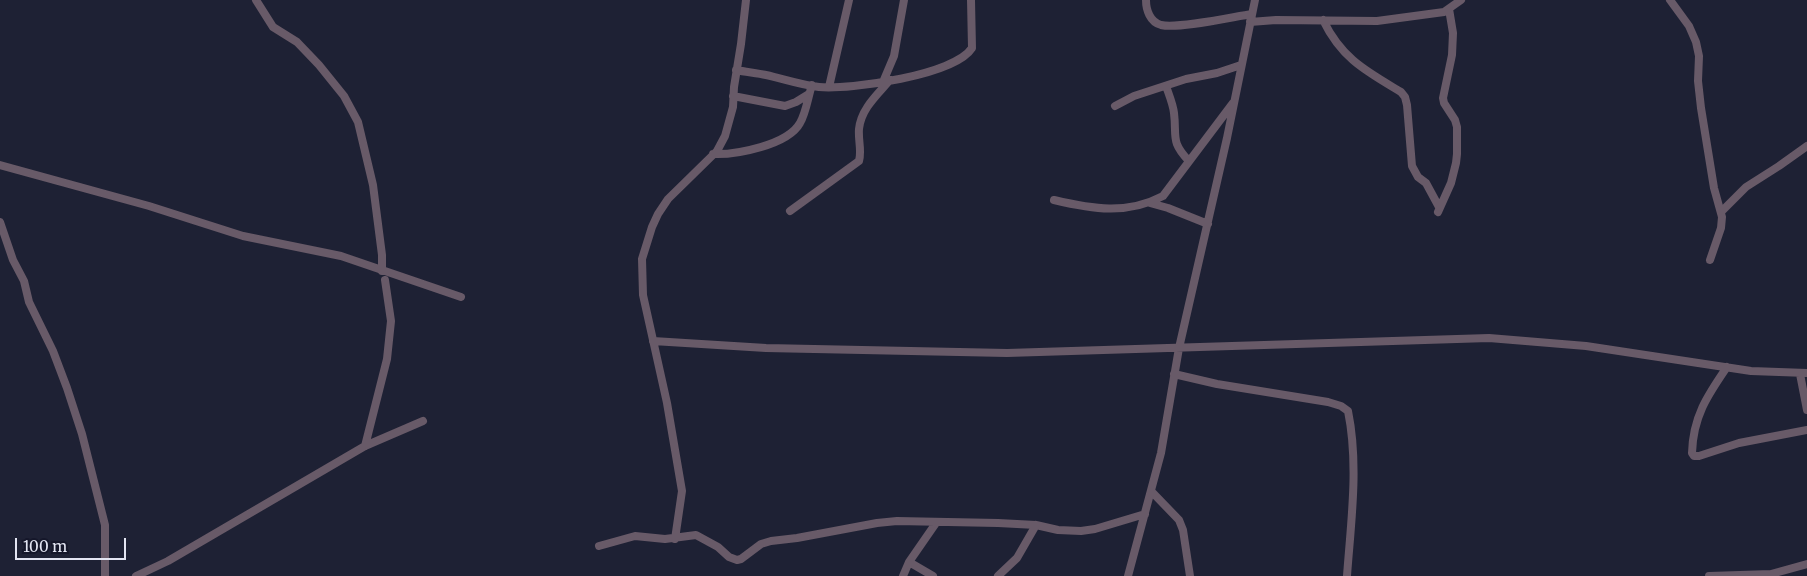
<!DOCTYPE html>
<style>
body{margin:0}
#map{position:relative;width:1807px;height:576px;overflow:hidden;background:#1e2134;font-family:Merriweather,serif}
canvas{display:block}
.scale{position:absolute;left:15px;top:538px;width:111px;height:22px;box-sizing:border-box;border:2px solid #e3e5f2;border-top:0;padding-left:6px;font-size:15px;line-height:18px;white-space:nowrap;color:#e3e5f2;-webkit-text-stroke:4px #15172a;paint-order:stroke}
</style>
<div id="map">
<canvas width="1807" height="576"></canvas>
<div class="scale">100 m</div>
</div>
<script>
const context = document.querySelector('canvas').getContext('2d');
context.lineJoin = 'round';
function trace(path, color, width, dash) {
  context.strokeStyle = color;
  context.lineWidth = width;
  context.lineCap = dash ? 'butt' : 'round';
  context.setLineDash(dash || []);
  context.stroke(path);
}
trace(new Path2D(`
 M256 0 273 27 297 42 319 65 344 96 358 122 373 185 382 255V271
 M1146 0C1146 10 1150 22 1161 25 1179 29 1232 17 1252 14
 M1670 0 1689 26 1696 42 1699 56 1698 81 1701 108 1714 188 1722 217 1721 228 1710 260
 M1323 20C1342 59 1366 71 1401 92L1405 97 1407 105 1412 166 1418 177 1426 183 1439 207
 M1250 22 1276 20 1377 21 1444 12 1461 0
 M736 70C746 72 756 73 766 75 784 79 801 85 819 87 850 90 955 75 972 48L971 0
 M883 82 894 56 904 0
 M1166 86C1169 95 1173 104 1174 113 1177 137 1170 141 1189 161
 M829 87 849 0
 M733 96 785 106 796 102 809 94
 M1115 106 1134 96 1186 79 1217 73 1241 65
 M713 154C736 155 788 145 800 123 806 113 808 97 812 85
 M0 165 149 206 243 236 341 256 461 297
 M1054 200C1092 209 1127 215 1163 196L1233 103
 M1150 203 1168 208 1208 224
 M790 211 859 161C862 151 858 140 859 129 861 109 877 95 890 80
 M1438 212 1451 183 1456 163 1457 154V127L1455 120 1444 103 1443 98 1452 55 1453 33 1449 9
 M1721 212 1746 187 1779 166 1807 146
 M0 222 13 260 24 281 29 302 53 351 67 388 82 434 105 525V576
 M653 341 766 348 1007 353 1489 338 1586 346 1751 371 1807 373
 M1727 367C1707 396 1693 417 1692 453L1694 456H1699L1739 443 1807 430
 M1174 374 1217 384 1328 402 1341 406 1348 411C1359 465 1351 521 1347 576
 M1800 374 1807 410
 M365 446 387 359 391 321 385 280
 M1152 492 1179 520 1183 530 1190 576
 M675 539 682 491 667 403 643 295 642 259 652 227 658 214 668 199 717 151 725 136 733 107 734 87 741 44 746 0
 M599 546 635 536 665 539 696 535 718 547 729 557 737 560 741 559 761 544 771 541 797 538 877 523 897 521 998 523 1036 525 1058 530 1081 531 1095 529 1145 514
 M909 562 933 576
 M136 576 168 561 365 446 423 421
 M903 576 909 562 936 523
 M998 576 1017 558 1036 525
 M1128 576 1161 453 1179 348 1227 138 1255 0
 M1709 576 1771 574 1807 564`), '#685a68', 8);
</script>
